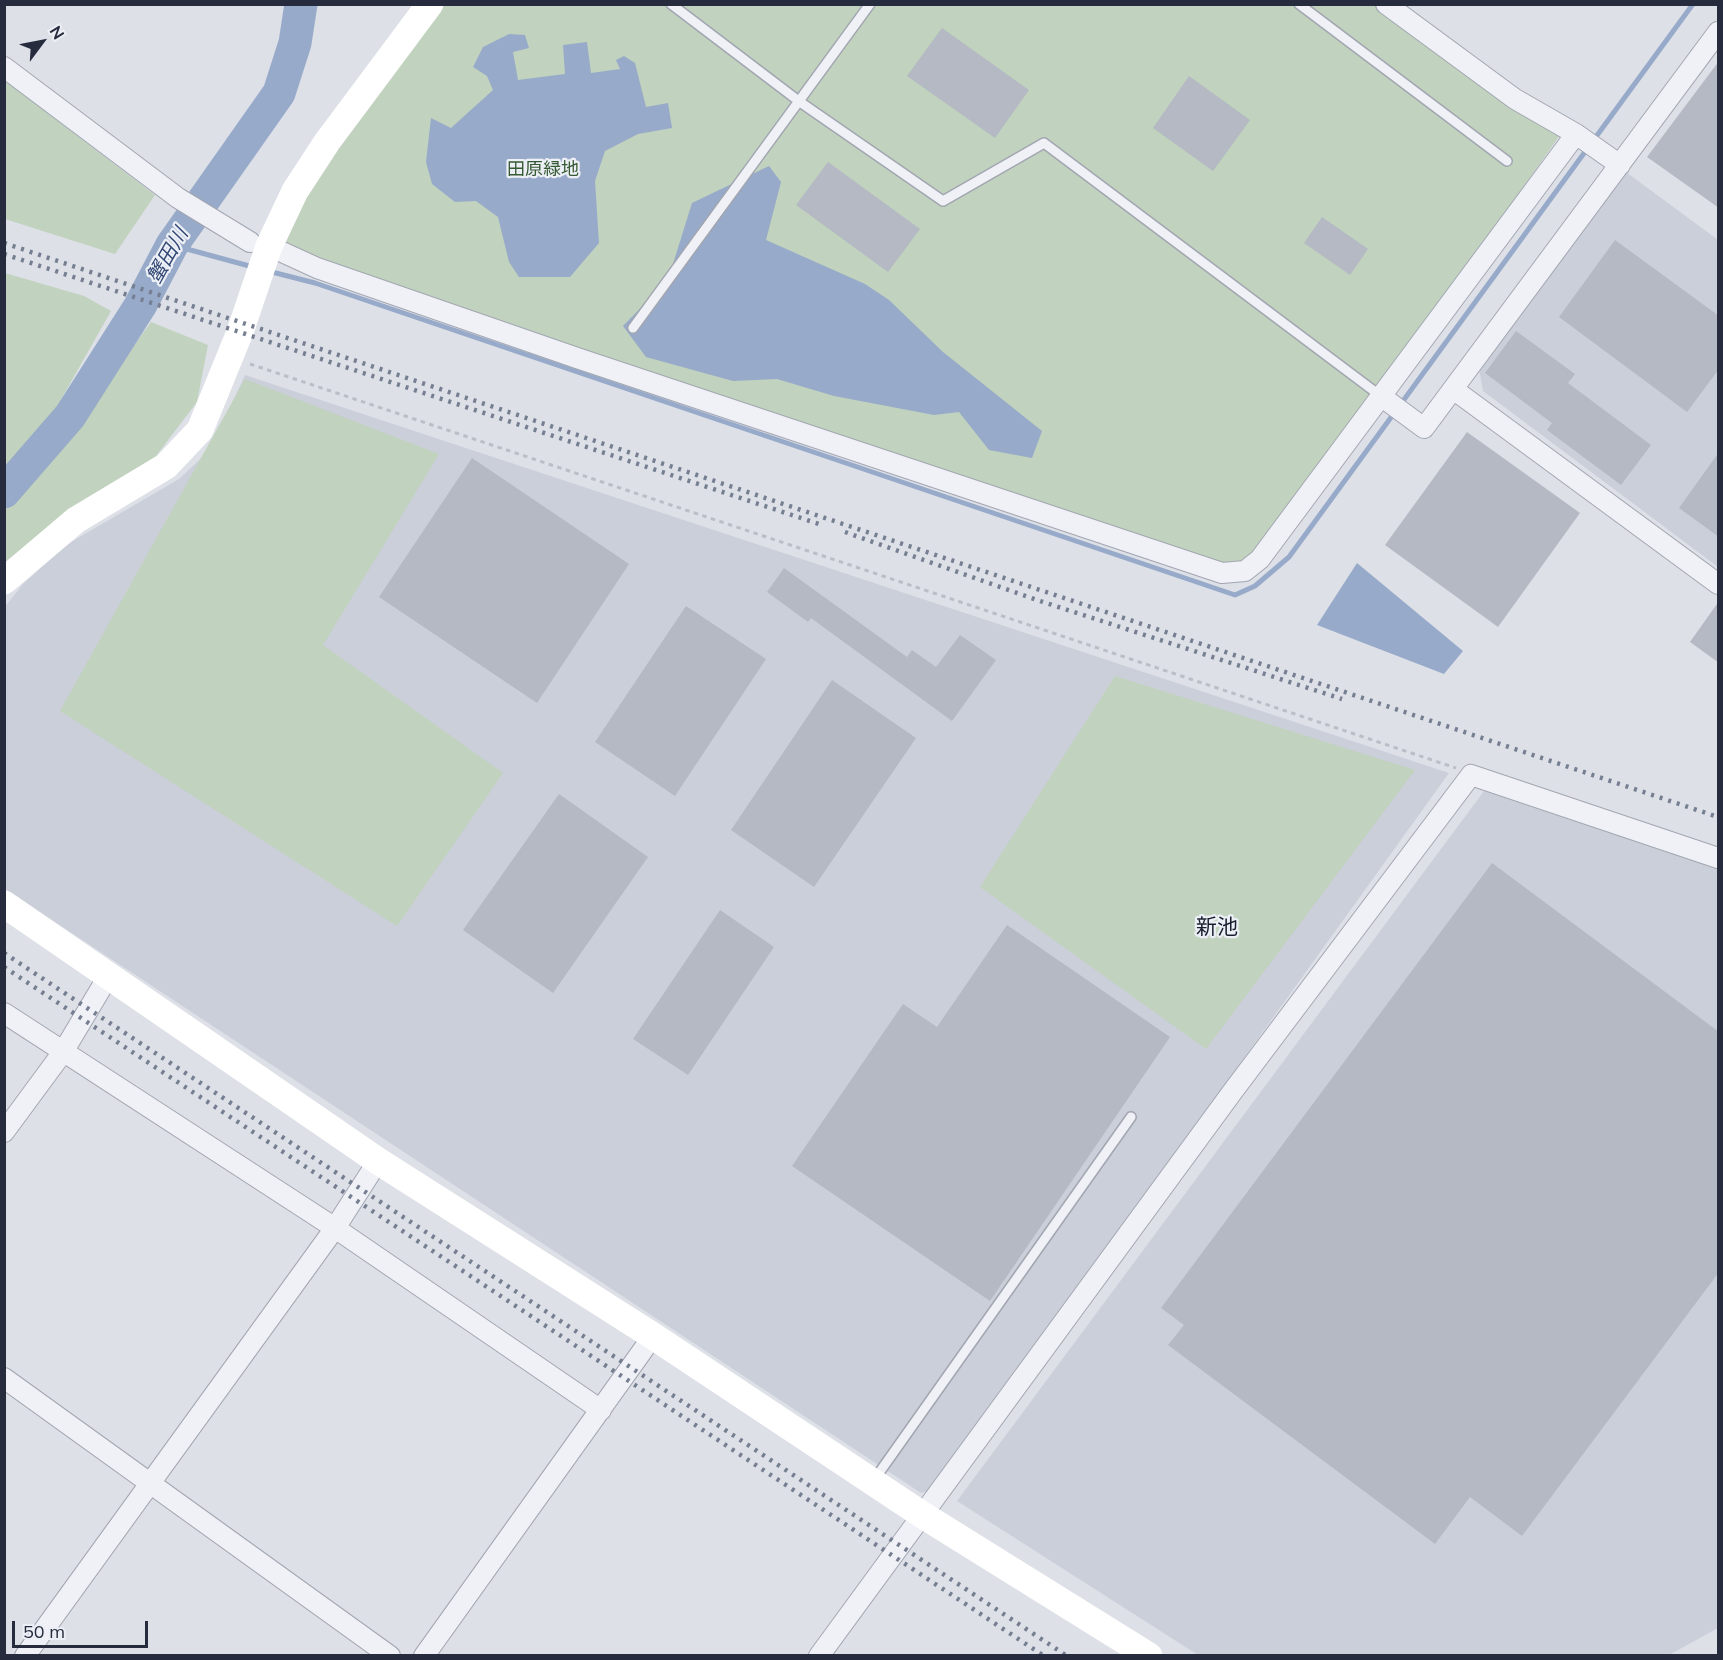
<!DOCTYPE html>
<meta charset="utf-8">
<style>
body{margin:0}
#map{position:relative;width:1723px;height:1660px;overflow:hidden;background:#dde0e7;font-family:Mulish,sans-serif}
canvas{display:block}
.frame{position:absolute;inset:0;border:6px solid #262c3e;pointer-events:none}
.north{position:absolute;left:12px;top:12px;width:60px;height:60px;-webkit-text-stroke:4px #eceff5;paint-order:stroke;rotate:58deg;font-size:16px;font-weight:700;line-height:24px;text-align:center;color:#262c3e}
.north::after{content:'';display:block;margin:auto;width:21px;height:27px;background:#262c3e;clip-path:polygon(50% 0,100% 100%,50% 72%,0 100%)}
.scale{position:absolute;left:12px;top:1621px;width:136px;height:27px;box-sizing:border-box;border:3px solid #262c3e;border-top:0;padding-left:8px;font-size:18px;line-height:21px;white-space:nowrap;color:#262c3e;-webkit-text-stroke:4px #eceff5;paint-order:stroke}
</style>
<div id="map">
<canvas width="1723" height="1660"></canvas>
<div class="frame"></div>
<div class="north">N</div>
<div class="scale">50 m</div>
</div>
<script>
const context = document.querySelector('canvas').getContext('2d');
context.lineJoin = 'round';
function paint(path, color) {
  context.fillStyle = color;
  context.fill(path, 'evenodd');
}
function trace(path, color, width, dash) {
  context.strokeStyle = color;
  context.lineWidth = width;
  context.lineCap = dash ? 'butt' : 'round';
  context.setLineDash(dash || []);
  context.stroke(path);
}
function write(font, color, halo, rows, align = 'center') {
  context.font = font + ' Mulish,"Noto Sans JP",sans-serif';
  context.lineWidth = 4.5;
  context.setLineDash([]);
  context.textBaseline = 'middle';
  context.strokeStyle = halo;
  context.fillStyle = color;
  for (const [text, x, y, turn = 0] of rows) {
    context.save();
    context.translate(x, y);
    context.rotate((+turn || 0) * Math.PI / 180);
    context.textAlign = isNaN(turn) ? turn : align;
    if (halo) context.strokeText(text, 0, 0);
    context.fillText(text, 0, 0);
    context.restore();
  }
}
paint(new Path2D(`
 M1626 172 1718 240V567L1483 391 1479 369Z
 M245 375 1449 773 934 1489 921 1493 5 889 4 608 23 584 66 545 179 479 211 449Z
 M1484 791 1718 869V1628L1669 1655H1198L957 1501Z`), '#cbcfd9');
paint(new Path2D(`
 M430 5H1395L1565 128 1260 559 1236 571 269 246Z
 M4 80 155 195 115 254 5 219Z
 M5 273 84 296 111 311 37 442 5 474Z
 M151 322 208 345 197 402 134 485 5 586V510L35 481Z
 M245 379 439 454 323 645 503 773 397 926 60 711Z
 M1115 676 1415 770 1206 1049 980 887Z`), '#c1d2be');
paint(new Path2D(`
 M509 34 525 35 529 48 513 52 518 80 565 74 563 45 587 42 591 73 620 69 616 60 624 56 635 63 646 107 668 103 672 128 638 134 605 151 595 181 599 243 570 277H519L509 262 498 217 476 201 455 202 432 184 426 162 431 118 451 128 493 90 487 76 473 67 483 47Z
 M769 166 781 182 766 240 865 284 889 300 943 352 1042 431 1032 458 989 450 959 412 934 415 834 396 777 379 733 381 646 357 623 326 668 280 692 203Z
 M1357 563 1463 651 1444 674 1317 625Z`), '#97aac9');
trace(new Path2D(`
 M172 245 253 267
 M268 271 315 283 1235 595 1255 586 1289 557 1693 4`), '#97aac9', 5);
trace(new Path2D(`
 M4 492 70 416 140 306 172 245 279 93 295 43 301 4`), '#97aac9', 33);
paint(new Path2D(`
 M942 28 1029 90 995 138 907 76Z
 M1719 61V208L1647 157Z
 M1189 76 1250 120 1213 171 1153 128Z
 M828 162 920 229 888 272 796 205Z
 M1322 217 1368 249 1350 275 1304 243Z
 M1615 240 1719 316V369L1687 412 1559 317Z
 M1516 331 1575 374 1568 383 1651 445 1621 485 1547 430 1552 423 1485 373Z
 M1467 432 1580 513 1498 627 1385 545Z
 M1719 452V537L1679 508Z
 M472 458 629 564 537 703 379 597Z
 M784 568 907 657 912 650 936 667 960 635 996 660 952 721 811 618 808 622 767 592Z
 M1719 601V663L1690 642Z
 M686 606 766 659 675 796 595 742Z
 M832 680 916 738 814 887 731 830Z
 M559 794 648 857 553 993 463 930Z
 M1492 863 1719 1032V1272L1522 1536 1470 1497 1435 1544 1168 1345 1184 1325 1161 1308Z
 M720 910 774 947 688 1075 633 1039Z
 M1007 925 1170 1037 990 1301 792 1166 903 1004 937 1027Z`), '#b4b9c4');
const lane = new Path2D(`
 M671 4 800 102 943 201 1044 143 1382 397
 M1299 4 1507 161
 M633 328 870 4
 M874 1480 1131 1117`);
const street = new Path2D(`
 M4 67 178 198 250 242
 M1576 134 1620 165
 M269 246 317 268 577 358 1222 573 1245 571 1260 559 1576 134 1515 99 1386 4
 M1453 389 1718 584
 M1382 397 1424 428 1718 32
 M4 1013 335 1228 601 1410
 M4 1132 63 1052 109 975
 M4 1378 390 1656
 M25 1656 335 1228 378 1161
 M424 1656 653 1336
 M819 1656 1233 1091 1471 775 1718 858`);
trace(lane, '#a2a6b1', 12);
trace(street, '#a2a6b1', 22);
trace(new Path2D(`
 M250 364 1456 768`), '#bbbec6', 3, [4.5, 4.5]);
trace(lane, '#f0f1f6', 9);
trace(street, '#f0f1f6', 20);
trace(new Path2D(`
 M4 581 76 520 166 466 200 430 240 332 269 246 295 191 327 142 430 4
 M4 904 378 1161 653 1336 921 1514 1149 1656`), '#fff', 27);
trace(new Path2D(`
 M4 243 1718 817
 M4 254 822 525
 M845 532 1037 600 1342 699
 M4 953 1067 1656
 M4 967 1044 1656`), '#767e91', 4.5, [3, 6]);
write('18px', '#365a33', '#eceff5', [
 ["田原緑地",543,170]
]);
write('italic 20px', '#304673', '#eceff5', [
 ["蟹田川",168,256,-60]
]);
write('21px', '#191e2f', '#eceff5', [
 ["新池",1217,928]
]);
</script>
